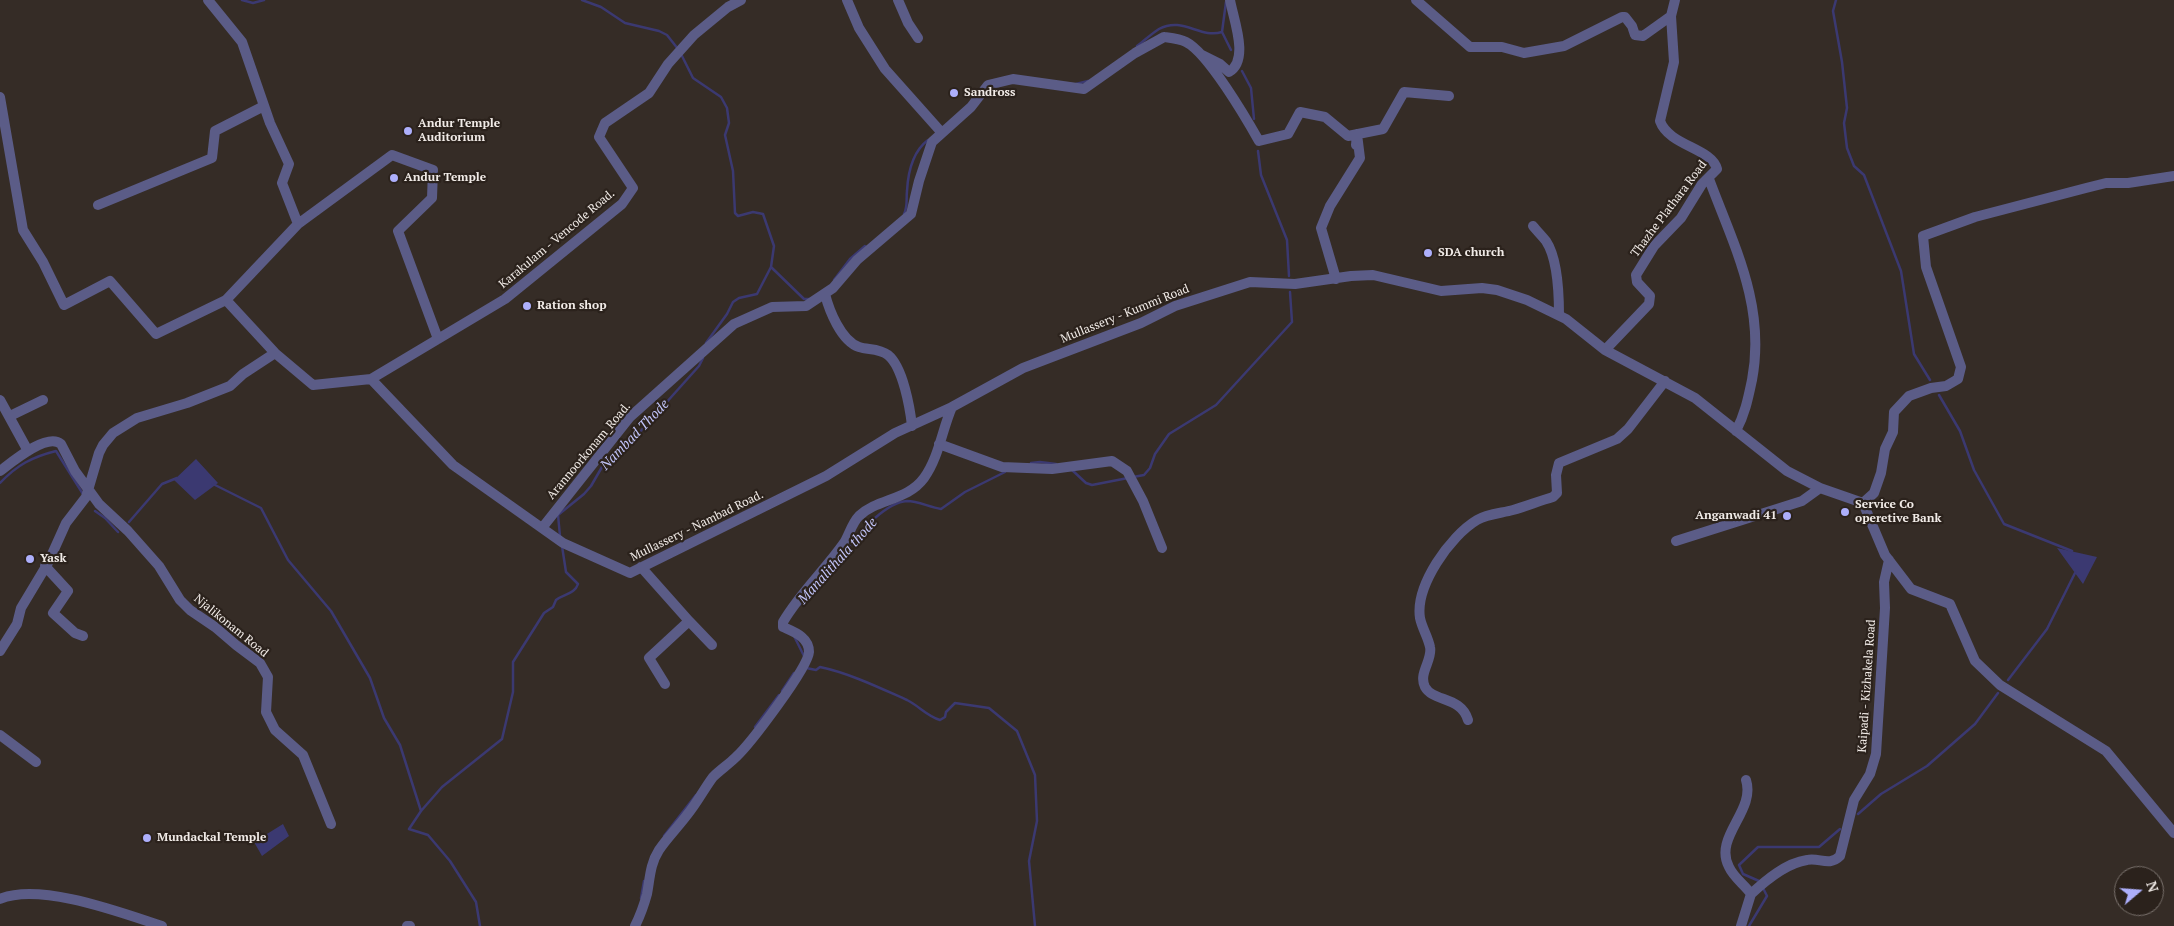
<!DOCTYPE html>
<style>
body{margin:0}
#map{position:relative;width:2174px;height:926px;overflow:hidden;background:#352c26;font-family:"PT Serif",serif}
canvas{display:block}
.north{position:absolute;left:2114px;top:866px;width:50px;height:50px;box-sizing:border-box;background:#2b221c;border:1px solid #7a726d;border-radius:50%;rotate:72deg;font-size:14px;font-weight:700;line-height:20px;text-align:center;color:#f1ebe7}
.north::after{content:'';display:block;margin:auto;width:18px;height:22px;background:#adaffb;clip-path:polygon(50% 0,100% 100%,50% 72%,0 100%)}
</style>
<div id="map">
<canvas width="2174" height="926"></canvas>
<div class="north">N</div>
</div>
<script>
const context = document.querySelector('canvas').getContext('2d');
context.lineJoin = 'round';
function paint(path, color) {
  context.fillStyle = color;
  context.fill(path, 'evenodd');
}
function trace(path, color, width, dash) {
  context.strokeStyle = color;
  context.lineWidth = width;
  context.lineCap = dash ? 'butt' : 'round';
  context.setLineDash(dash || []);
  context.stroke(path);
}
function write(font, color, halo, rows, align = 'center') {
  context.font = font + ' "PT Serif",serif';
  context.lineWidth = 4.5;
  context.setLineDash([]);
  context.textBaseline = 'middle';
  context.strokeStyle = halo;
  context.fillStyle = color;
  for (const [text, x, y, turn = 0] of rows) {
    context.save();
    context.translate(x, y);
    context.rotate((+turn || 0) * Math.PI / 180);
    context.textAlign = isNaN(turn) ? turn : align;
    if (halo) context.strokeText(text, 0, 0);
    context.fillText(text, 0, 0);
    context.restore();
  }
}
paint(new Path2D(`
 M196 459 218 483 195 500 174 480Z
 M2057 548 2097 557 2083 584Z
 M283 824 289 836 262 856 254 842Z`), '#3b3971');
trace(new Path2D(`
 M242 0 253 3 264 0
 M582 0 601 7 625 23 659 31 667 35 678 49
 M1836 0 1833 11 1842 62 1847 108 1844 123 1847 148 1854 166 1864 175 1901 271 1914 354 1930 380
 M1222 32 1231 50
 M1137 46C1144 41 1151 34 1159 29 1183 16 1200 39 1222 32L1226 2
 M681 54 693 78 721 97 727 108 729 123 725 135 733 171 735 213 738 216 753 212 763 214 774 246 771 267
 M1242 71 1251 88 1254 119
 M1076 84 1088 81
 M1258 151 1261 175 1287 240 1289 276
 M904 214C908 206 906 200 907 191 908 172 912 152 928 140
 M834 280 850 259 865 246
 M706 343 727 314 733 302 739 298 757 294 771 267 804 299H811
 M1939 395 1960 431 1974 470 2004 524 2072 551
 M1031 463 1040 462 1056 464
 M1072 470 1086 483 1092 485 1128 478
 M1133 477 1144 475 1150 468 1155 454 1169 434 1216 405 1292 322 1290 292
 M0 483C17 465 32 457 56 451L83 494
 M213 484 261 508 288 560 331 611 370 678 384 718 400 745 421 811
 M95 511 105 518 118 532
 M129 522 162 484 177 478
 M560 536 558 515 584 494 591 486 602 467 618 450 639 433 699 366 703 358
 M824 575C837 568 841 557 849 546 860 531 887 502 907 501 918 501 929 507 941 509L965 492 1005 472
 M799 605 815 591 819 581
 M794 636 804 656
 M806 668 816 670 820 667C849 673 880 688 907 700 919 706 927 716 940 720L945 717 946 712 955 703 989 708 1017 731 1035 775 1037 821 1029 861 1035 926
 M2008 680 2047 629 2075 573
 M782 691 794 673
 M755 727 779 695
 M1858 814 1881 794 1927 766 1975 724 1998 693
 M664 836 696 795
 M1759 881 1743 874 1739 865 1758 847H1819L1840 829
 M641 898 644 881
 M480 926 476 902 450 861 428 835 409 829 421 811 442 787 502 739 513 692V662L544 613 553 607 556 600C564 594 575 594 578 584L566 572 562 546
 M1749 926 1767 896 1763 888`), '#3b3971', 2.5);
trace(new Path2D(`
 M208 0 242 42 270 123 289 164 282 183 298 224 226 300 275 353 313 385 371 379 453 465 563 543 630 573 826 476 895 433 952 407
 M847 0 859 28 885 69 942 133
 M898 0 908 23 918 38
 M1416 0 1470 47H1502L1524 53 1564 46 1622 17H1625L1632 26 1635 35 1643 36 1671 16
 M1202 55 1220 64 1229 72C1250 60 1233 18 1230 0
 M0 97 23 230 43 262 64 305 110 281 156 334 226 300
 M1709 179C1734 246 1766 306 1752 380 1748 399 1745 414 1736 431
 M98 205 212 158 215 131 264 106
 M298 224 392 155 433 170 432 198 398 231 438 339
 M1533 226C1537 231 1542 236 1546 241 1558 259 1559 295 1559 315
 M1336 279 1321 228 1330 206 1360 158 1357 134 1356 145
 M825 294C829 310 841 341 859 347 868 350 879 348 888 355 903 367 910 408 912 426
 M1605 350 1649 304 1650 296 1637 282 1636 275 1654 246 1681 218 1702 184 1717 169C1712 148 1669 146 1660 121L1674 62 1671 16 1675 0
 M371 379 505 299 622 204 633 188 599 137 605 123 649 93 668 64 694 35 728 7 741 0
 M0 400 28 451
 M10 416 43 400
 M939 444 1002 467 1052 469 1112 461 1127 471 1143 501 1162 548
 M0 471C12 462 47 432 61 444L75 471 99 504 128 531 159 566 180 600 190 610 215 627 236 645 260 663 268 677 266 712 275 730 303 755 331 824
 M1863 503 1874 493 1881 473 1885 449 1893 432 1894 412 1909 396 1931 388 1946 386 1958 379 1961 367 1926 267 1923 236 1975 217 2086 188 2106 183H2128L2174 176
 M542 528 630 417 734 324 772 307 806 306 833 288 857 260 911 214 919 181 932 142 971 107 988 85 1013 79 1084 89 1135 53 1164 37C1171 38 1180 39 1186 42 1208 53 1246 118 1259 141L1288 134 1300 112 1325 117 1348 136 1383 129 1404 92 1449 96
 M1676 541 1802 501 1820 488
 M45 566 68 591 53 613 75 633 83 636
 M641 567 689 621 649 658 665 684
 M689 621 712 645
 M0 651 17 624 21 608 48 563 66 523 86 497 99 453 103 445 113 433 137 418 187 403 230 386 243 374 275 353
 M1468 720C1461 696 1433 702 1425 687 1418 673 1433 660 1430 647 1428 637 1422 628 1420 618 1415 586 1450 536 1477 520 1487 514 1502 513 1513 510 1527 506 1539 501 1553 497L1557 493 1556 475 1559 463 1617 439 1628 429 1665 381
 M0 735 36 762
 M1751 894C1766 880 1786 863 1807 860 1819 857 1829 867 1840 856L1854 800 1870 774 1876 754 1885 608 1884 582 1889 560
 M0 899C40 882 122 913 162 926
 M407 926H410
 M635 926C640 916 644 905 647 894 650 878 650 864 659 850 667 838 678 827 687 815 697 803 704 789 713 777 720 770 729 764 736 757 750 744 808 668 809 652 809 637 794 632 783 627V622C800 593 825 570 844 543 849 535 852 523 859 516 878 498 907 501 924 478 939 457 942 430 952 407L1023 368 1141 323 1175 306 1250 282 1295 284 1351 276 1373 275 1441 291 1482 288 1497 290 1527 300 1566 319 1605 350 1695 398 1787 471 1820 488 1863 503 1885 555 1911 589 1950 604 1975 661 2000 685 2106 751 2174 833
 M1741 926 1751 894C1745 885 1734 878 1729 867 1713 837 1756 811 1746 780`), '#5b5c87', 10);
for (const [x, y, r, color] of [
 [954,93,5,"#adaffb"],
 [408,131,5,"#adaffb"],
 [394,178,5,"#adaffb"],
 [1428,253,5,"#adaffb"],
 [527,306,5,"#adaffb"],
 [1845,512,5,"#adaffb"],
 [1787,516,5,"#adaffb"],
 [30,559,5,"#adaffb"],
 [147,838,5,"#adaffb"]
]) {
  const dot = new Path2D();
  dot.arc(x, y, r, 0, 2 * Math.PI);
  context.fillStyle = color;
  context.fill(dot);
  trace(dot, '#2b221c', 2);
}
write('bold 12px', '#f1ebe7', '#2b221c', [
 ["Sandross",964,93],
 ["Andur Temple",418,124],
 ["Auditorium",418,138],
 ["Andur Temple",404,178],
 ["SDA church",1438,253],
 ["Ration shop",537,306],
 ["Service Co",1855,505],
 ["operetive Bank",1855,519],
 ["Anganwadi 41",1777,516,"right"],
 ["Yask",40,559],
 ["Mundackal Temple",157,838]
], 'left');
write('12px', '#f1ebe7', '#2b221c', [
 ["Thazhe Plathara Road",1669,209,-53],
 ["Karakulam - Vencode Road.",557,239,-40],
 ["Mullassery - Kummi Road",1125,314,-22],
 ["Arannoorkonam_Road.",589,451,-50],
 ["Mullassery - Nambad Road.",697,526,-26],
 ["Njalikonam Road",231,626,39],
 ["Kaipadi - Kizhakela Road",1867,686,-86]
]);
write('italic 14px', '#c1c4f9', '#2b221c', [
 ["Nambad Thode",635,435,-46],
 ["Manalithala thode",838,561,-48]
]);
</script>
